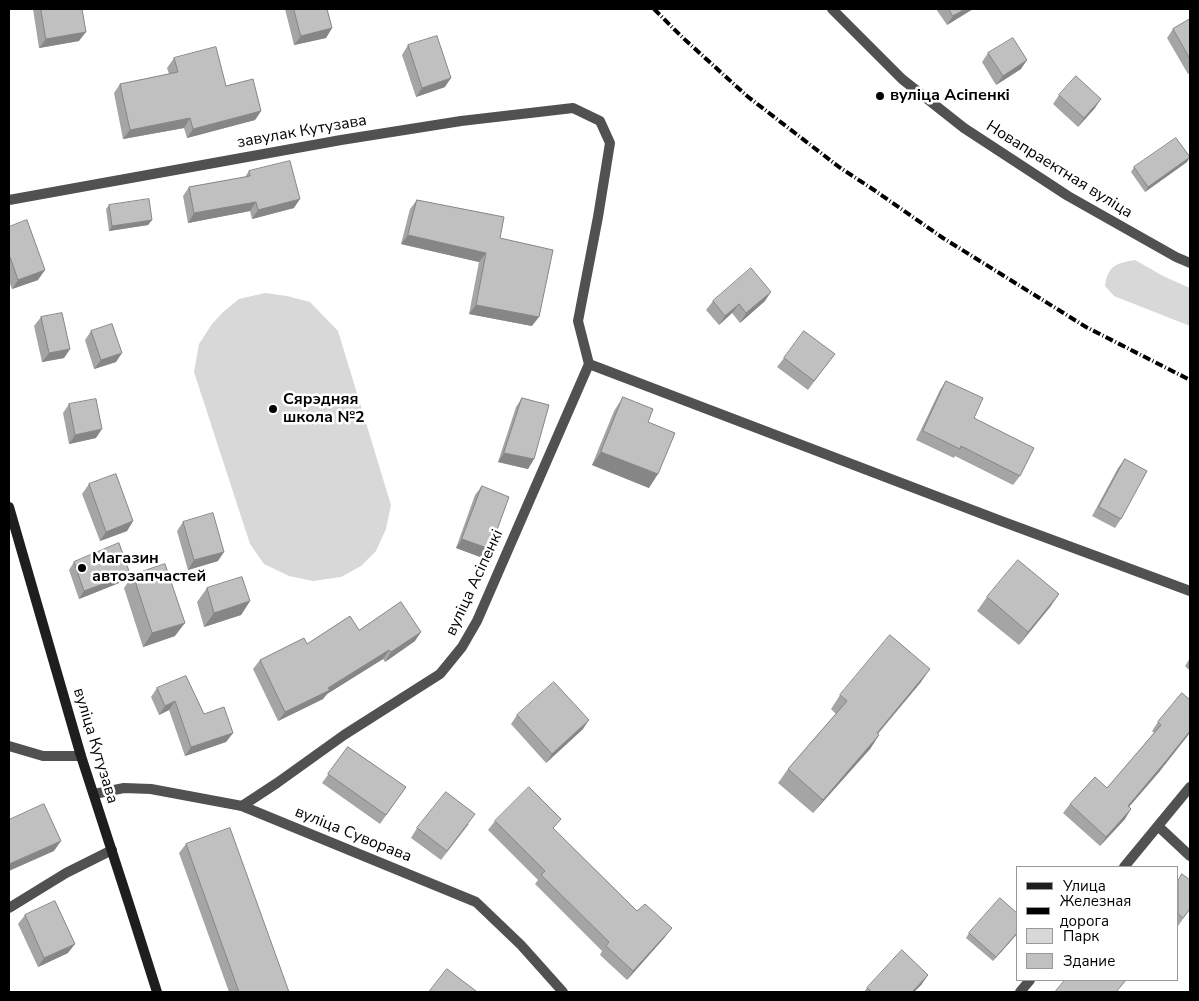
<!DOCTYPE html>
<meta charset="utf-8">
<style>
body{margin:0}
#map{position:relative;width:1199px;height:1001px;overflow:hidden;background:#fff;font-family:"Nunito Sans",sans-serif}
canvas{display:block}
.frame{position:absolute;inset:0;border:10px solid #000;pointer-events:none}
.legend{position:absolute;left:1016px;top:866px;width:162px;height:115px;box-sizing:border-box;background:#fff;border:1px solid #999;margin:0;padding:6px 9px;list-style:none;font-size:15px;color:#000}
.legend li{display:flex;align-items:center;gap:10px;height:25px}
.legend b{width:25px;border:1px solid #999}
</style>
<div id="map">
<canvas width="1199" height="1001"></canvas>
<div class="frame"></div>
<ul class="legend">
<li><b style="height:6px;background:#1e1e1e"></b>Улица</li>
<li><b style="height:6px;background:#000"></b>Железная дорога</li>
<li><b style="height:14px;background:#d8d8d8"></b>Парк</li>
<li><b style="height:14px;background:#c0c0c0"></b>Здание</li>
</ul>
</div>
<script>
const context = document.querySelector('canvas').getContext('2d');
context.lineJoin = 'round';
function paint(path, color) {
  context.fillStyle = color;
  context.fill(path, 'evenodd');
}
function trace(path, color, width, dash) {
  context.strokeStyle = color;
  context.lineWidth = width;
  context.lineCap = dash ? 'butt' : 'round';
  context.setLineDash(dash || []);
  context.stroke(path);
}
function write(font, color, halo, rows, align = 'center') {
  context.font = font + ' "Nunito Sans",sans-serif';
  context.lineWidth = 5;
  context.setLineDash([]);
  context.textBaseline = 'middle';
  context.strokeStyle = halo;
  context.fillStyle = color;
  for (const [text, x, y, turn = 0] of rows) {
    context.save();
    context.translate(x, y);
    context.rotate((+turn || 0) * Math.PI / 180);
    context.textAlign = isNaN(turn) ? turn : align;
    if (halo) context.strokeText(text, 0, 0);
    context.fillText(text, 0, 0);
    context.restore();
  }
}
paint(new Path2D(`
 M1135 260 1163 276 1190 288V326L1114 296 1105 286C1108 265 1117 263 1135 260Z
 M265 293 287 296 310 302 338 331 391 505 386 529 376 551 361 566 341 577 313 581 289 576 264 564 250 544 194 372 199 344 212 324 223 312 239 299Z`), '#d8d8d8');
trace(new Path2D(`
 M9 200 341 140 461 121 573 108 600 121 610 143 598 217 578 321 589 364 1001 521 1190 591
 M9 746 43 756H81
 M242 806 277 783 344 735 440 674 462 647 477 621 589 364
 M1158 826 1190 856
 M1124 867 1190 787
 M9 908 66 873 112 850
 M1020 992 1030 980`), '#515151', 10);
trace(new Path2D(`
 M832 9 902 79 964 128 1068 196 1176 257 1190 263
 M94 794 124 788 151 789 242 806 476 902 521 945 563 992`), '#515151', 10);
trace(new Path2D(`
 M9 507 81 756 129 904 157 992`), '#1e1e1e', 10);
trace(new Path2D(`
 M654 9 682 37 747 96 839 167 874 190 943 238 1086 327 1190 380`), '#000', 4, [8, 2.5, 1, 2.5]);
paint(new Path2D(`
 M33 9H82L79 41 39 48Z
 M285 9H327L332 28 326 38 294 45Z
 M936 9H973L947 25Z
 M1190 19V73L1188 74 1167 38 1173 29Z
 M408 45 445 87 416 97 402 55Z
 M988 53 1021 69 996 85 982 62Z
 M174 58 226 86 261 111 255 120 187 138 184 128 123 139 114 93 120 84 169 74 167 68Z
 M1059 95 1095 108 1078 127 1053 104Z
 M1187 162 1145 192 1131 172 1134 167Z
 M249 171 294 208 252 219 250 211 188 223 183 196 189 187 245 177Z
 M417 200 500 238 532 326 469 314 479 262 401 244 410 209Z
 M109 205 152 220 148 225 109 231 106 209Z
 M9 227 38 280 12 289 9 281Z
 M713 301H765L740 323 732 313 719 325 706 310Z
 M41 317 70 349 64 358 42 362 34 326Z
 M91 331 116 362 94 369 85 340Z
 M784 358 828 363 808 390 777 367Z
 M946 381 1020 476 1013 485 955 456 954 458 916 440 940 390Z
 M623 397 648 422 649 488 592 465 614 411Z
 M522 398 534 459 528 469 498 462 516 407Z
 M69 404 96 438 69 444 63 413Z
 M1125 459 1121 519 1115 528 1092 516 1118 468Z
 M89 484 133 521 127 531 100 541 82 494Z
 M482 486 490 549 483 558 456 548 475 495Z
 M183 522 218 561 188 570 177 531Z
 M74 562 124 581 79 599 69 570Z
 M133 575 175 636 143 647 124 588Z
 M207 588 250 601 241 615 204 627 197 602Z
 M1059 594 1050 607 1019 645 977 611 987 597Z
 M359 630 415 641 385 662 383 659 327 694 323 699 278 721 253 669 260 660 307 644Z
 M1190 658V671L1185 666Z
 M921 682 878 734 879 735 870 749 813 813 778 783 788 769 836 714 831 709 840 695Z
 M157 688 204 714 233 733 226 742 185 756 169 710 159 715 151 697Z
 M1182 693 1160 771 1129 807 1125 819 1100 846 1063 813 1070 804 1107 788 1154 733 1152 731 1158 722Z
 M517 715 583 729 546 763 511 724Z
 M348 747 406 787 380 824 322 783Z
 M495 821 554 829 637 911 665 937 627 980 600 955 602 951 535 884 538 880 488 830Z
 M469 824 441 860 411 838 417 828Z
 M186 844 289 992H229L179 853Z
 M1178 881 1190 909 1178 926Z
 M1018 914V933L993 961 966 938 969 933Z
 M25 915 68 953 38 967 18 924Z
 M922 984 914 992H864L867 988Z`), '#a5a5a5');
paint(new Path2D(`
 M965 9H973L947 25 953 16Z
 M332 28 326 38 294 45 301 36Z
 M86 32 79 41 39 48 46 39Z
 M1027 60 1021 69 996 85 1003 76Z
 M451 78 445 87 416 97 422 88Z
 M1101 99 1095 108 1078 127 1084 118Z
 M261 111 255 120 187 138 193 129Z
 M190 118 184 128 123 139 130 130Z
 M1190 157 1187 162 1145 192 1148 187Z
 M300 199 294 208 252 219 258 210Z
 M256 202 250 211 188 223 194 213Z
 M152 220 148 225 109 231 112 226Z
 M408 235 486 253 479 262 401 244Z
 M45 270 38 280 12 289 18 280Z
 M771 292 765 301 740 323 746 313Z
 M739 304 732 313 719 325 725 316Z
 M476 305 539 317 532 326 469 314Z
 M70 349 64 358 42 362 49 353Z
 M122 353 116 362 94 369 101 360Z
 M102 429 96 438 69 444 75 435Z
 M601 452 658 474 649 488 592 465Z
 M504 453 534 459 528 469 498 462Z
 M133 521 127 531 100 541 106 532Z
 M462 539 490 549 483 558 456 548Z
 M224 552 218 561 188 570 194 560Z
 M130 574 124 581 79 599 84 591Z
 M1059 594 1050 607 1019 645 1028 632Z
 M250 601 241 615 204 627 214 613Z
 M185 623 175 636 143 647 152 633Z
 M421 632 415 641 385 662 391 652Z
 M389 650 383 659 327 694 323 699 278 721 285 712 328 688Z
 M930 669 921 682 867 746 877 733Z
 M175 701 169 710 159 715 165 706Z
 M589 720 583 729 546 763 552 754Z
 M1190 731V733L1160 771 1121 816 1128 806Z
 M233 733 226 742 185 756 191 747Z
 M879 735 870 749 813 813 823 800Z
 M1131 809 1125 819 1100 846 1106 837Z
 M61 841 54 851 9 871V864Z
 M672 928 665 937 627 980 633 971Z
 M1018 932V933L993 961 996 957Z
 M75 944 68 953 38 967 44 958Z
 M928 975 922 984 914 992H912Z`), '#868686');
const building = new Path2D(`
 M41 9H82L86 32 46 39Z
 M294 9H327L332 28 301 36Z
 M949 9H965L953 16Z
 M1190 19V59L1173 29Z
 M437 36 451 78 422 88 408 45Z
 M1013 38 1027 60 1003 76 988 53Z
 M216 47 226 86 253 79 261 111 193 129 190 118 130 130 120 84 178 72 174 58Z
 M1076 76 1101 99 1084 118 1059 95Z
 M1176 138 1190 157 1148 187 1134 167Z
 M290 161 300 199 258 210 256 202 194 213 189 187 250 176 249 171Z
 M149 199 152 220 112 226 109 205Z
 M417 200 504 217 500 238 553 250 539 317 476 305 486 253 408 235Z
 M27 220 45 270 18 280 10 257 9 258V227Z
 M751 268 771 292 746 313 739 304 725 316 713 301Z
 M62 313 70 349 49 353 41 317Z
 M112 324 122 353 101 360 91 331Z
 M804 331 835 354 814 381 784 358Z
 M946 381 983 398 974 418 1034 448 1020 476 961 446 960 449 923 431Z
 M623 397 653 409 648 422 675 433 658 474 601 452Z
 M522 398 549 405 534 459 504 453Z
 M96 399 102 429 75 435 69 404Z
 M1125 459 1147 471 1121 519 1099 507Z
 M116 474 133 521 106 532 89 484Z
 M482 486 509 497 490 549 462 539Z
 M213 513 224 552 194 560 183 522Z
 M119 543 130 574 84 591 74 562Z
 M1018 560 1059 594 1028 632 987 597Z
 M165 564 185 623 152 633 133 575Z
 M242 577 250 601 214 613 207 588Z
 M401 602 421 632 391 652 389 650 328 688 330 690 285 712 260 660 304 638 307 644 350 616 359 630Z
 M890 635 930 669 877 733 879 735 823 800 788 769 847 701 840 695Z
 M186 676 204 714 224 707 233 733 191 747 175 701 165 706 157 688Z
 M554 682 589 720 552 754 517 715Z
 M1182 693 1189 699 1190 697V731L1166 761 1128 806 1131 809 1106 837 1070 804 1095 777 1107 788 1161 725 1158 722Z
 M348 747 406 787 386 815 328 774Z
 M529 787 561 819 553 828 637 911 645 904 672 928 633 971 606 946 609 942 541 875 545 871 495 821Z
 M446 792 475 814 447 851 417 828Z
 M44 804 61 841 9 864V820Z
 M230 828 289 992H239L186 844Z
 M1182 874 1190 880V909L1183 918 1178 914V881Z
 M1000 898 1018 914V932L996 957 969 933Z
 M55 901 75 944 44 958 25 915Z
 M902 950 928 975 912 992H872L867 988Z
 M447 969 476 991 475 992H429Z
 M1065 980H1126L1116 992H1058L1056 991Z`);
paint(building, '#c0c0c0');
trace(building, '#868686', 1);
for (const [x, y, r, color] of [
 [880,96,5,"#000"],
 [273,409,5,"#000"],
 [82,568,5,"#000"]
]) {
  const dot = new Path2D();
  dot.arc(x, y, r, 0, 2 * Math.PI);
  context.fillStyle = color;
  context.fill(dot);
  trace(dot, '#fff', 2);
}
write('bold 16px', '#000', '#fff', [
 ["вуліца Асіпенкі",890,96],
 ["Сярэдняя",283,400],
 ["школа №2",283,418],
 ["Магазин",92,559],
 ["автозапчастей",92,577]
], 'left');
write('16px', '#000', '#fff', [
 ["завулак Кутузава",302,132,-10],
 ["Новапраектная вуліца",1059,170,32],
 ["вуліца Асіпенкі",475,583,-65],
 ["вуліца Кутузава",95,746,73],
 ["вуліца Суворава",353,835,22]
]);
</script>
